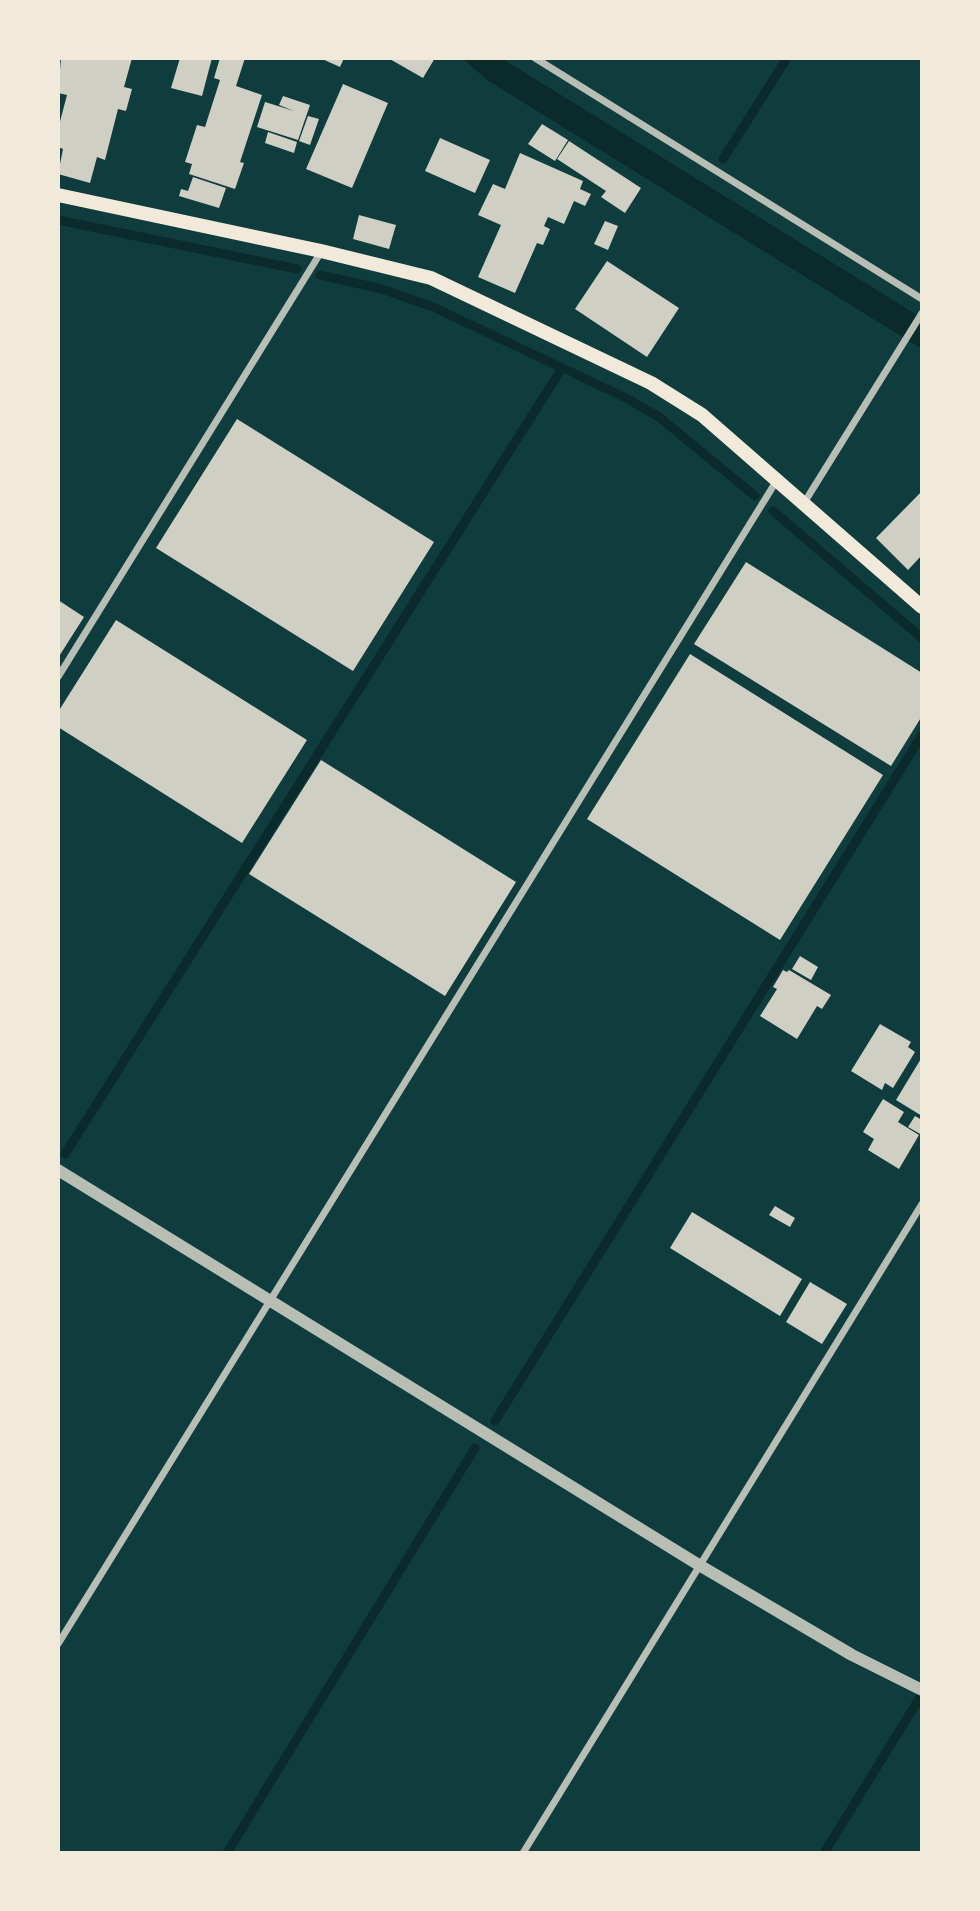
<!DOCTYPE html>
<style>
body{margin:0}
#map{position:relative;width:980px;height:1911px;overflow:hidden;background:#0f3d3e;font-family:Georgia,serif}
canvas{display:block}
.frame{position:absolute;inset:0;border:60px solid #f1e9da;pointer-events:none}
</style>
<div id="map">
<canvas width="980" height="1911"></canvas>
<div class="frame"></div>
</div>
<script>
const context = document.querySelector('canvas').getContext('2d');
context.lineJoin = 'round';
function paint(path, color) {
  context.fillStyle = color;
  context.fill(path, 'evenodd');
}
function trace(path, color, width, dash) {
  context.strokeStyle = color;
  context.lineWidth = width;
  context.lineCap = dash ? 'butt' : 'round';
  context.setLineDash(dash || []);
  context.stroke(path);
}
paint(new Path2D(`
 M462 58H501L922 318V349L487 80Z`), '#0a2a2b');
trace(new Path2D(`
 M723 159 787 58
 M58 220 297 269
 M320 275 382 289 433 307 626 398 659 417 755 496
 M773 511 922 638
 M65 1154 562 368
 M495 1421 922 735
 M227 1853 475 1448
 M824 1853 922 1694`), '#0a2a2b', 9);
paint(new Path2D(`
 M61 58H132L124 87 132 89 126 111 118 109 105 160 97 157 90 183 58 174 63 149 58 147V129L67 95 58 93Z
 M180 58H212L202 96 171 88Z
 M220 58H245L236 86 262 95 240 162 244 163 235 189 189 174 192 164 185 162 197 125 205 127 220 80 214 78Z
 M320 58H344L340 67Z
 M388 58H435L423 78Z
 M343 84 388 103 352 188 306 169Z
 M283 96 310 105 298 140 257 127 265 102 294 111 279 105Z
 M308 116 319 119 310 145 299 141Z
 M542 124 568 140 555 161 528 144Z
 M268 132 297 142 294 153 265 143Z
 M440 138 490 160 475 193 425 171Z
 M569 141 641 188 625 213 601 197 606 191 557 159Z
 M520 153 583 181 580 189 591 194 585 206 574 201 564 224 548 217 544 226 550 229 543 245 537 243 515 293 478 277 501 225 478 215 493 184 505 189Z
 M193 177 226 188 219 208 179 196 181 189 188 191Z
 M359 215 396 225 389 249 353 239Z
 M605 221 618 226 608 250 594 244Z
 M607 261 679 308 647 357 575 309Z
 M237 419 434 542 353 671 156 548Z
 M922 491V555L908 570 876 538Z
 M746 562 922 673V716L891 766 694 644Z
 M58 600 84 617 58 658Z
 M116 620 307 740 242 843 58 727V712Z
 M690 654 883 775 780 940 587 819Z
 M321 760 516 882 445 996 249 874Z
 M800 956 818 967 811 980 792 969Z
 M783 970 787 972 789 970 831 995 822 1009 817 1006 797 1039 760 1016 777 989 773 987Z
 M880 1024 911 1042 908 1047 915 1052 893 1088 885 1083 882 1090 851 1071Z
 M922 1057V1116L896 1100Z
 M883 1099 904 1112 898 1122 919 1135 899 1169 868 1150 874 1139 863 1132Z
 M915 1116 922 1120V1135L908 1127Z
 M775 1206 795 1218 790 1227 769 1215Z
 M692 1212 802 1279 780 1316 670 1248Z
 M810 1282 847 1304 822 1344 786 1322Z`), '#cfcfc3');
trace(new Path2D(`
 M535 58 922 299
 M804 503 922 313
 M58 677 321 252
 M58 1644 777 480
 M523 1853 922 1204`), '#b8beb3', 7);
trace(new Path2D(`
 M58 1170 699 1565 852 1655 922 1690`), '#b8beb3', 12);
trace(new Path2D(`
 M58 195 321 251 431 278 651 383 702 415 922 607`), '#f1e9da', 14);
</script>
